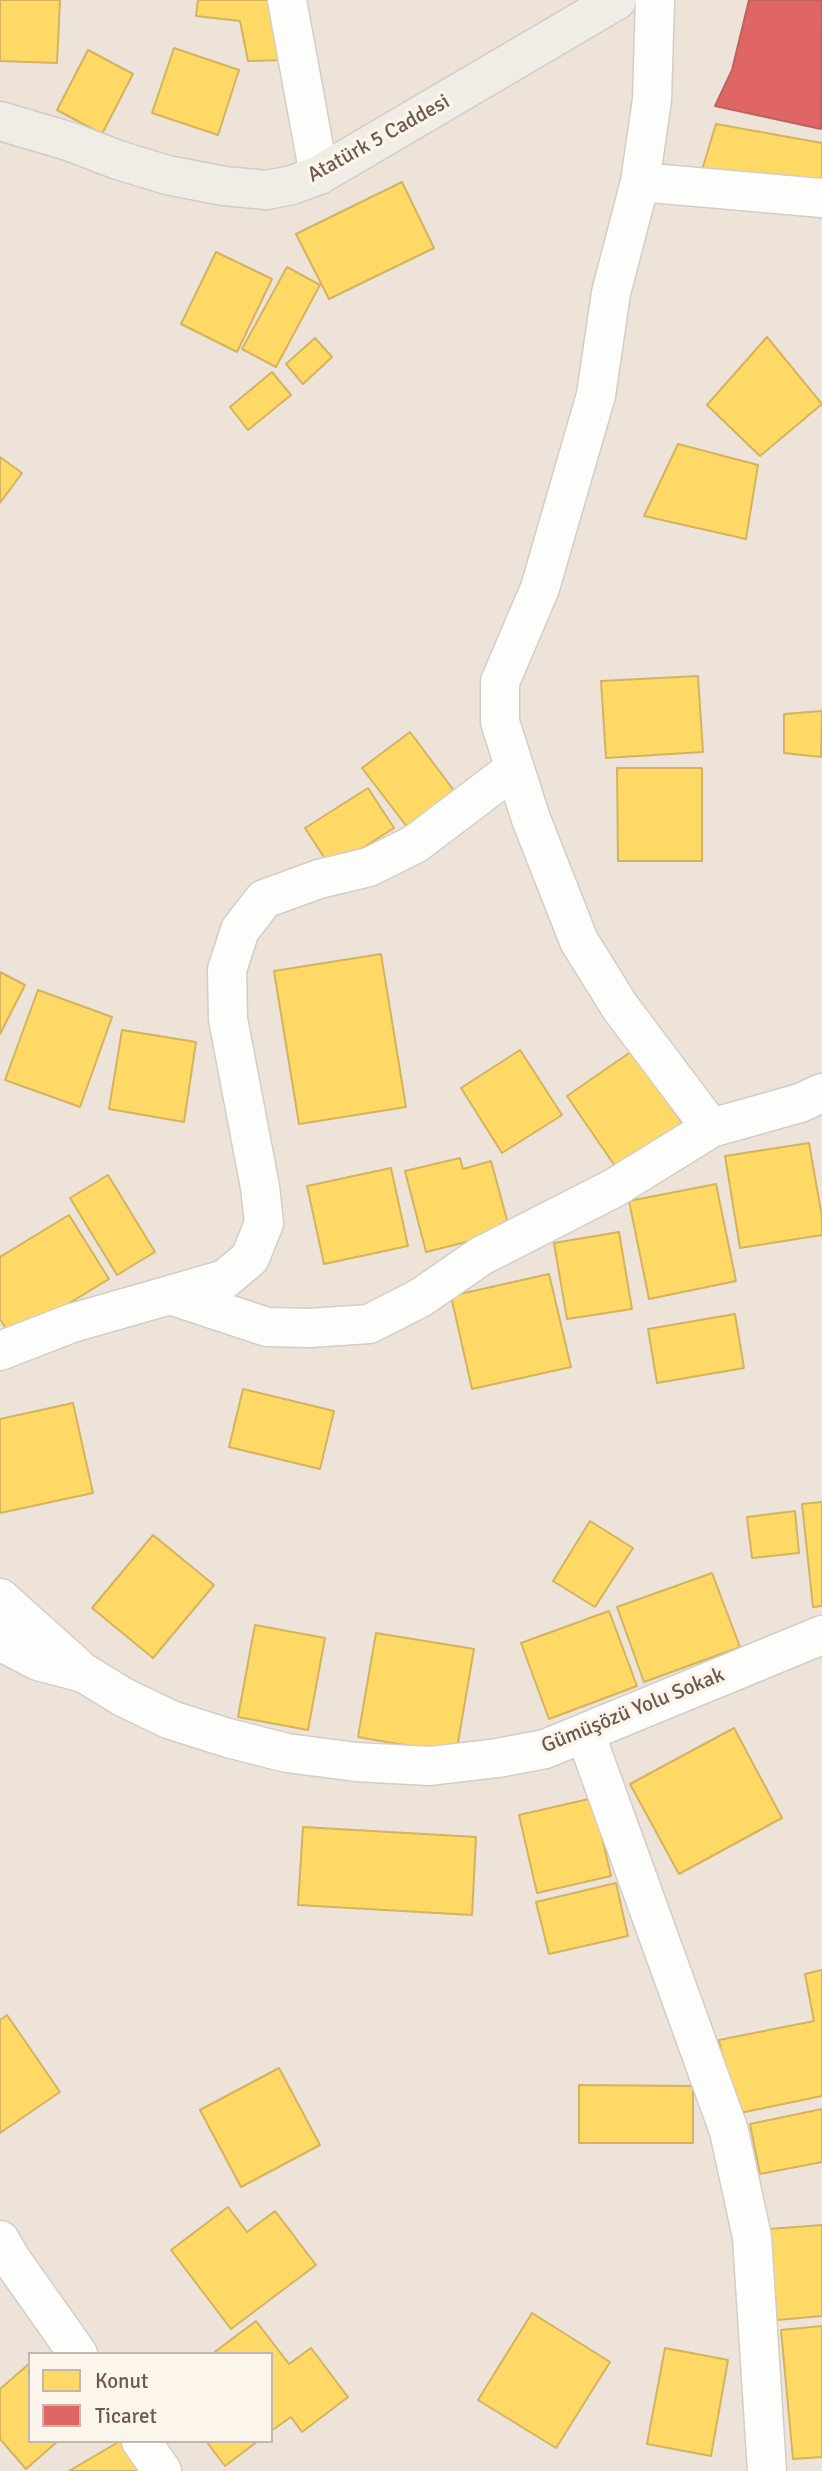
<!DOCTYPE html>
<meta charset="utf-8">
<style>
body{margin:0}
#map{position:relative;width:822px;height:2471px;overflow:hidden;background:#f4f0ea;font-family:Signika,sans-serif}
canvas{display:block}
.legend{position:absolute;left:28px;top:2352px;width:245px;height:91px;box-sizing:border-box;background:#fcf5eb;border:2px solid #c3b7ac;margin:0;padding:9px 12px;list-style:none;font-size:21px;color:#6e594e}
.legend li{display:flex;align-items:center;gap:14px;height:35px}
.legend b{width:35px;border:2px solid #c3b7ac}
</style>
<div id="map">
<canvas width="822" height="2471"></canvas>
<ul class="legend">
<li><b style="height:19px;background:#ffd966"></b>Konut</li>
<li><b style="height:19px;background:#e06666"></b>Ticaret</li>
</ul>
</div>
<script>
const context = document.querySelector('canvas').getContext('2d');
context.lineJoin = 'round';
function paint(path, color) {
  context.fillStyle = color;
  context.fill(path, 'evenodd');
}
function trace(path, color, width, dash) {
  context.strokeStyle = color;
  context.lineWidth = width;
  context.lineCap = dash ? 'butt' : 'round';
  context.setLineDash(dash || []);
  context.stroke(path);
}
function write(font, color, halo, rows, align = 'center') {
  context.font = font + ' Signika,sans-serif';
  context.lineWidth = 7;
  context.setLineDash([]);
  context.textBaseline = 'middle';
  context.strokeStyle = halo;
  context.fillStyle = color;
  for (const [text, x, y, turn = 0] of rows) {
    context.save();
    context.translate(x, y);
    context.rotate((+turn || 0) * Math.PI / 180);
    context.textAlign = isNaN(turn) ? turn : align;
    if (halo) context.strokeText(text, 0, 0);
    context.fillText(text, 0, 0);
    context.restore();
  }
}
paint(new Path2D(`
 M0 0H822V2471H0ZM30 2354H271V2441H30Z`), '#ede3d8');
const homes = new Path2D(`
 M0 0H60L57 63 0 61Z
 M198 0H273L285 60 248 61 240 21 196 16Z
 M174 48 239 70 218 135 152 113Z
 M88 50 133 74 102 134 57 110Z
 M716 124 822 143V192L699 180Z
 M402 182 434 248 329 299 296 234Z
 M216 252 272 279 237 352 181 324Z
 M287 267 320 285 276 367 242 349Z
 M767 337 822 404 760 456 707 405Z
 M315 338 332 357 303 384 286 364Z
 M272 372 291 395 248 430 230 407Z
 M678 444 758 465 746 539 644 516Z
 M0 457 22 473 0 503Z
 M698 676 703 752 606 758 601 681Z
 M822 711 821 757 784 753V714Z
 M410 732 458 796 411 832 362 768Z
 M617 768H702V861H618Z
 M368 788 394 828 331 868 305 828Z
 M381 954 406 1107 299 1124 274 971Z
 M0 972 25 985 0 1034Z
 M38 990 112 1017 80 1107 5 1080Z
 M122 1030 196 1042 184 1122 109 1109Z
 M520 1050 562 1115 502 1153 461 1088Z
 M632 1051 682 1123 617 1169 567 1096Z
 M809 1143 822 1217V1235L740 1248 725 1156Z
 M460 1158 463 1169 491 1161 510 1231 426 1252 405 1171Z
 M391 1168 408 1246 324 1264 307 1186Z
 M108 1175 155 1252 117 1275 70 1198Z
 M716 1184 736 1281 649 1299 629 1201Z
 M69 1215 109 1279 12 1338 0 1319V1257Z
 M619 1232 632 1309 567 1319 554 1243Z
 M549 1274 571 1367 472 1389 451 1296Z
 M735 1314 744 1368 657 1383 648 1329Z
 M243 1389 334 1411 320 1469 229 1447Z
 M73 1403 93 1493 0 1513V1419Z
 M822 1502V1606L813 1607 802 1504Z
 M795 1511 799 1553 752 1558 747 1517Z
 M590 1521 633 1548 595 1607 553 1581Z
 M153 1535 214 1585 153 1658 92 1608Z
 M712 1573 740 1647 644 1682 617 1607Z
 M609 1611 637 1686 549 1719 521 1643Z
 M255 1625 325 1638 308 1730 238 1717Z
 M376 1633 474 1649 456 1754 358 1737Z
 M734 1728 782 1818 679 1874 630 1784Z
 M593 1798 611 1876 537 1893 519 1815Z
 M303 1827 476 1837 472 1915 298 1905Z
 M616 1883 628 1936 549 1954 536 1902Z
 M822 1970V2096L735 2114 719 2040 814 2021 805 1974Z
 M7 2015 60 2092 0 2133V2020Z
 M279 2068 320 2145 241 2187 200 2110Z
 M579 2085 693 2086V2143H579Z
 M822 2109V2162L760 2174 750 2124Z
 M228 2207 247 2232 275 2211 316 2265 231 2329 171 2250Z
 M822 2225V2316L777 2320 769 2229Z
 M532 2313 610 2362 556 2448 478 2400Z
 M256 2321 289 2364 311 2348 348 2397 302 2432 291 2417 271 2431V2354H212Z
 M822 2326V2457L793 2459 781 2330Z
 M665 2348 728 2360 711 2456 647 2444Z
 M30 2363V2441H58L26 2469 0 2439V2389Z
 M120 2441H127L145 2471H69Z
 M206 2441H258L225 2466Z`);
paint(homes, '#ffd966');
trace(homes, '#d4b35f', 2);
const shops = new Path2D(`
 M749 0H822L821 129 715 106 732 70Z`);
paint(shops, '#e06666');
trace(shops, '#be625f', 2);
const minor = new Path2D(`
 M287 0 319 175
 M640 182 822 198
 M711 1128 800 1103 822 1093
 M170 1295 225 1279 250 1258 264 1223 260 1187 228 1019 227 970 240 930 264 899 319 879 369 867 415 844 514 769
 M0 1351 72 1323 170 1295 267 1327 310 1328 369 1324 420 1298 481 1256 614 1188 711 1128 620 1007 579 941 531 819 500 722V682L540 588 596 395 611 293 640 182 652 100 655 0
 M0 1598 77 1667
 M0 1641 38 1661 84 1673 123 1697 171 1720 228 1738 287 1753 356 1762 430 1766 498 1758 545 1749 822 1635
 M585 1733 729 2131 752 2237 767 2471
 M0 2240 11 2259 78 2354
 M141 2441 162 2471`);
const major = new Path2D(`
 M0 121 71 142 118 160 167 175 224 186 267 190 292 185 319 175 617 0`);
trace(minor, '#d3cdc8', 41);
trace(major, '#d3cbc7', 41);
trace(minor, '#fdfdfc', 38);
trace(major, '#f0ece6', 38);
write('21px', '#6e594e', '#fcf5eb', [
 ["Atatürk 5 Caddesi",379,139,-29],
 ["Gümüşözü Yolu Sokak",633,1711,-22]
]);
</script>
